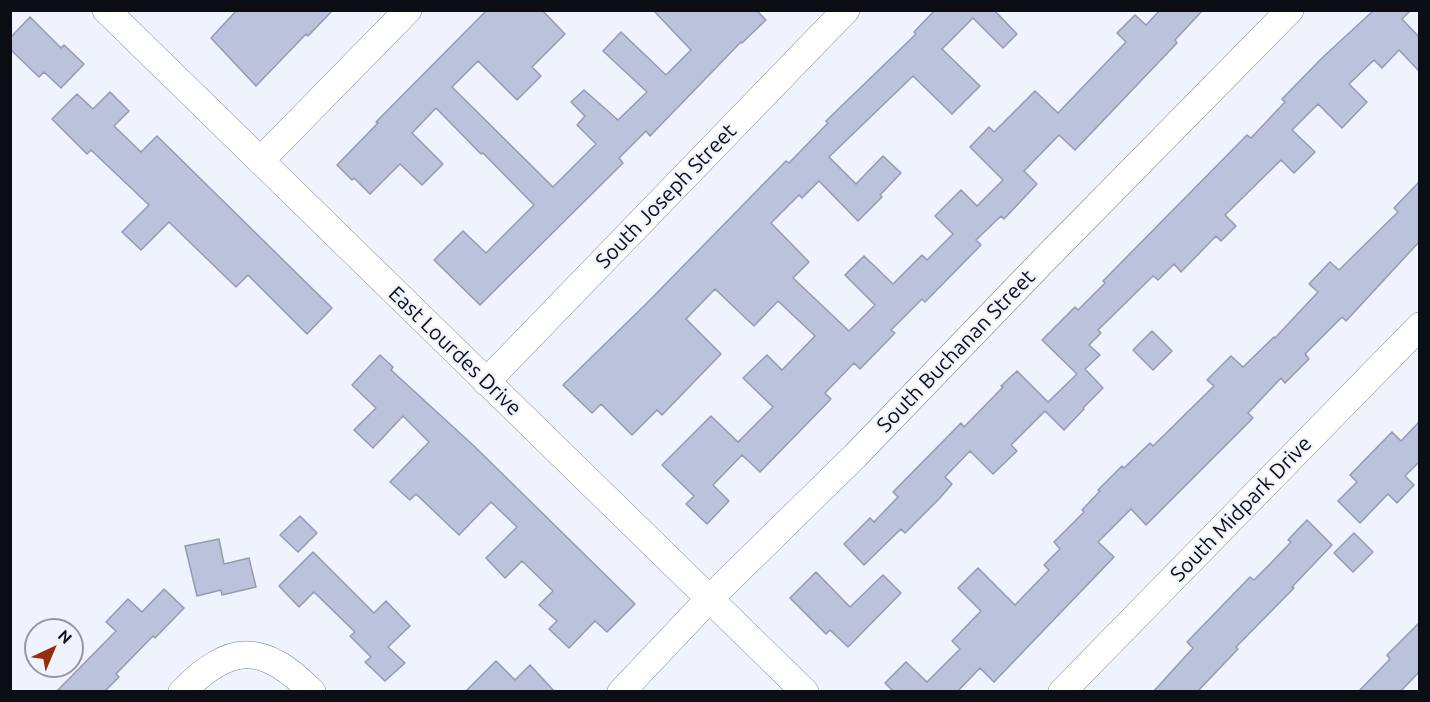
<!DOCTYPE html>
<style>
body{margin:0}
#map{position:relative;width:1430px;height:702px;overflow:hidden;background:#eff3fd;font-family:Ubuntu,sans-serif}
canvas{display:block}
.frame{position:absolute;inset:0;border:12px solid #0b0e15;pointer-events:none}
.north{position:absolute;left:24px;top:618px;width:60px;height:60px;box-sizing:border-box;background:#eff3fd;border:2px solid #9497a0;border-radius:50%;rotate:44deg;font-size:16px;font-weight:700;line-height:24px;text-align:center;color:#0b0e15}
.north::after{content:'';display:block;margin:auto;width:21px;height:27px;background:#952d0e;clip-path:polygon(50% 0,100% 100%,50% 72%,0 100%)}
</style>
<div id="map">
<canvas width="1430" height="702"></canvas>
<div class="frame"></div>
<div class="north">N</div>
</div>
<script>
const context = document.querySelector('canvas').getContext('2d');
context.lineJoin = 'round';
function paint(path, color) {
  context.fillStyle = color;
  context.fill(path, 'evenodd');
}
function trace(path, color, width, dash) {
  context.strokeStyle = color;
  context.lineWidth = width;
  context.lineCap = dash ? 'butt' : 'round';
  context.setLineDash(dash || []);
  context.stroke(path);
}
function write(font, color, halo, rows, align = 'center') {
  context.font = font + ' Ubuntu,sans-serif';
  context.lineWidth = 4.5;
  context.setLineDash([]);
  context.textBaseline = 'middle';
  context.strokeStyle = halo;
  context.fillStyle = color;
  for (const [text, x, y, turn = 0] of rows) {
    context.save();
    context.translate(x, y);
    context.rotate((+turn || 0) * Math.PI / 180);
    context.textAlign = isNaN(turn) ? turn : align;
    if (halo) context.strokeText(text, 0, 0);
    context.fillText(text, 0, 0);
    context.restore();
  }
}
const building = new Path2D(`
 M237 10H333L308 36 306 34 256 86 211 38Z
 M487 10H542L565 34 532 67 541 76 517 100 478 61 452 87 553 187 596 144 577 125 585 116 571 102 584 90 618 120 647 92 603 51 621 32 666 75 691 50 653 10H756L766 20 742 43 741 42 650 136 646 131 619 158 623 163 480 305 434 260 463 231 486 253 534 205 483 153 481 154 436 108 412 133 443 164 422 185 400 164 370 194 354 178 352 180 337 165 378 123 376 122Z
 M935 10H994L1017 34 1003 48 973 18 942 49 980 86 952 114 913 76 829 157 856 184 883 156 901 173 880 195 882 197 858 221 819 181 802 198 799 195 771 223 809 262 793 278 849 331 875 305 845 275 864 256 893 284 922 255 927 260 953 234 935 216 961 190 977 206 1003 180 970 147 989 127 994 132 1035 91 1058 113 1126 42 1117 33 1135 15 1146 25 1160 10H1203L1175 40 1177 43 1075 150 1059 135 1024 171 1037 184 1004 219 1001 216 976 240 981 245 925 302 922 299 891 330 895 333 860 369 854 363 825 393 831 399 760 472 742 455 713 485 729 501 707 524 686 504 694 496 662 465 711 416 738 442 773 407 743 378 767 355 782 370 815 336 778 301 754 326 715 289 686 319 721 354 662 415 657 410 632 435 601 404 592 413 563 385 647 303 786 161 789 163 828 123 826 121 916 34 914 32Z
 M1374 10H1411L1402 19 1419 37V71L1399 50 1382 68 1374 60 1349 84 1367 102 1342 128 1318 104 1292 130 1315 152 1294 173 1281 160 1225 215 1236 226 1221 241 1216 236 1181 272 1174 264 1158 280 1153 276 1098 330 1101 333 1089 345 1100 355 1085 369 1103 388 1083 408 1084 409 1064 430 1045 411 1011 445 1017 451 993 474 970 451 945 477 952 484 939 499 905 533 901 529 864 565 844 544 870 518 874 522 898 497 893 492 961 423 964 427 1003 387 1001 386 1017 371 1048 402 1077 374 1042 340 1075 307 1078 310 1105 283 1103 281 1247 135 1251 138 1285 102 1282 99 1322 58Z
 M30 17 61 48 64 45 84 64 61 88 44 72 39 77 10 49V38Z
 M110 92 129 111 114 126 141 152 157 136 332 308 307 334 248 275 236 287 169 222 141 250 122 232 149 205 91 150 87 154 52 119 77 94 93 109Z
 M1419 182V242L1346 321 1342 317 1305 354 1309 359 1285 383 1281 378 1248 413 1253 418 1146 525 1131 509 1098 542 1114 557 994 682 980 668 957 692H894L885 683 906 662 927 682 960 649 952 641 981 611 958 588 978 568 1015 605 1049 570 1044 565 1060 549 1054 542 1084 512 1082 510 1100 491 1098 490 1122 466 1124 468 1150 443 1153 446 1214 386 1207 380 1231 356 1243 367 1274 337 1275 338 1318 292 1309 284 1330 262 1339 270 1398 212 1394 208Z
 M1152 331 1172 351 1153 370 1133 350Z
 M380 355 393 367 391 370 474 446 635 604 607 632 595 621 569 648 549 629 557 621 539 605 553 591 522 561 505 578 486 558 517 527 491 502 459 535 416 494 410 500 390 482 429 442 403 416 373 448 354 430 376 408 352 385Z
 M1419 422V462L1405 476 1414 485 1397 503 1388 494 1360 523 1338 501 1357 482 1350 475 1392 432 1401 441Z
 M300 516 317 533 298 552 280 535Z
 M1307 520 1332 545 1292 587 1294 588 1236 647 1238 649 1197 692H1153L1193 648 1187 642 1250 577 1254 580 1270 564 1291 542 1288 540Z
 M1354 533 1373 552 1353 572 1334 553Z
 M219 539 224 564 249 558 256 587 222 595 221 590 197 596 185 546Z
 M313 552 374 613 386 601 410 626 388 647 405 663 385 681 365 662 371 657 350 636 355 632 314 592 299 607 279 586Z
 M816 572 850 607 883 575 901 593 848 647 830 630 826 634 790 598Z
 M164 589 184 608 155 638 153 636 116 674 119 677 104 692H56L116 631 106 622 128 599 142 612Z
 M1419 623V672L1400 692H1358L1390 659 1387 655Z
 M496 661 515 680 530 665 555 692H465Z`);
paint(building, '#bac3db');
trace(building, '#939bb2', 1.5);
const minor = new Path2D(`
 M106 10 805 692
 M260 161 408 10
 M486 382 846 10
 M182 692C231 642 264 643 312 692
 M621 692 709 599 855 456 1042 262 1290 10
 M1062 692 1420 326`);
trace(minor, '#7a8398', 28);
trace(minor, '#fff', 27);
write('21px', '#0b0e15', '#eff3fd', [
 ["South Joseph Street",666,196,-46],
 ["East Lourdes Drive",455,351,44],
 ["South Buchanan Street",956,351,-46],
 ["South Midpark Drive",1241,509,-46]
]);
</script>
